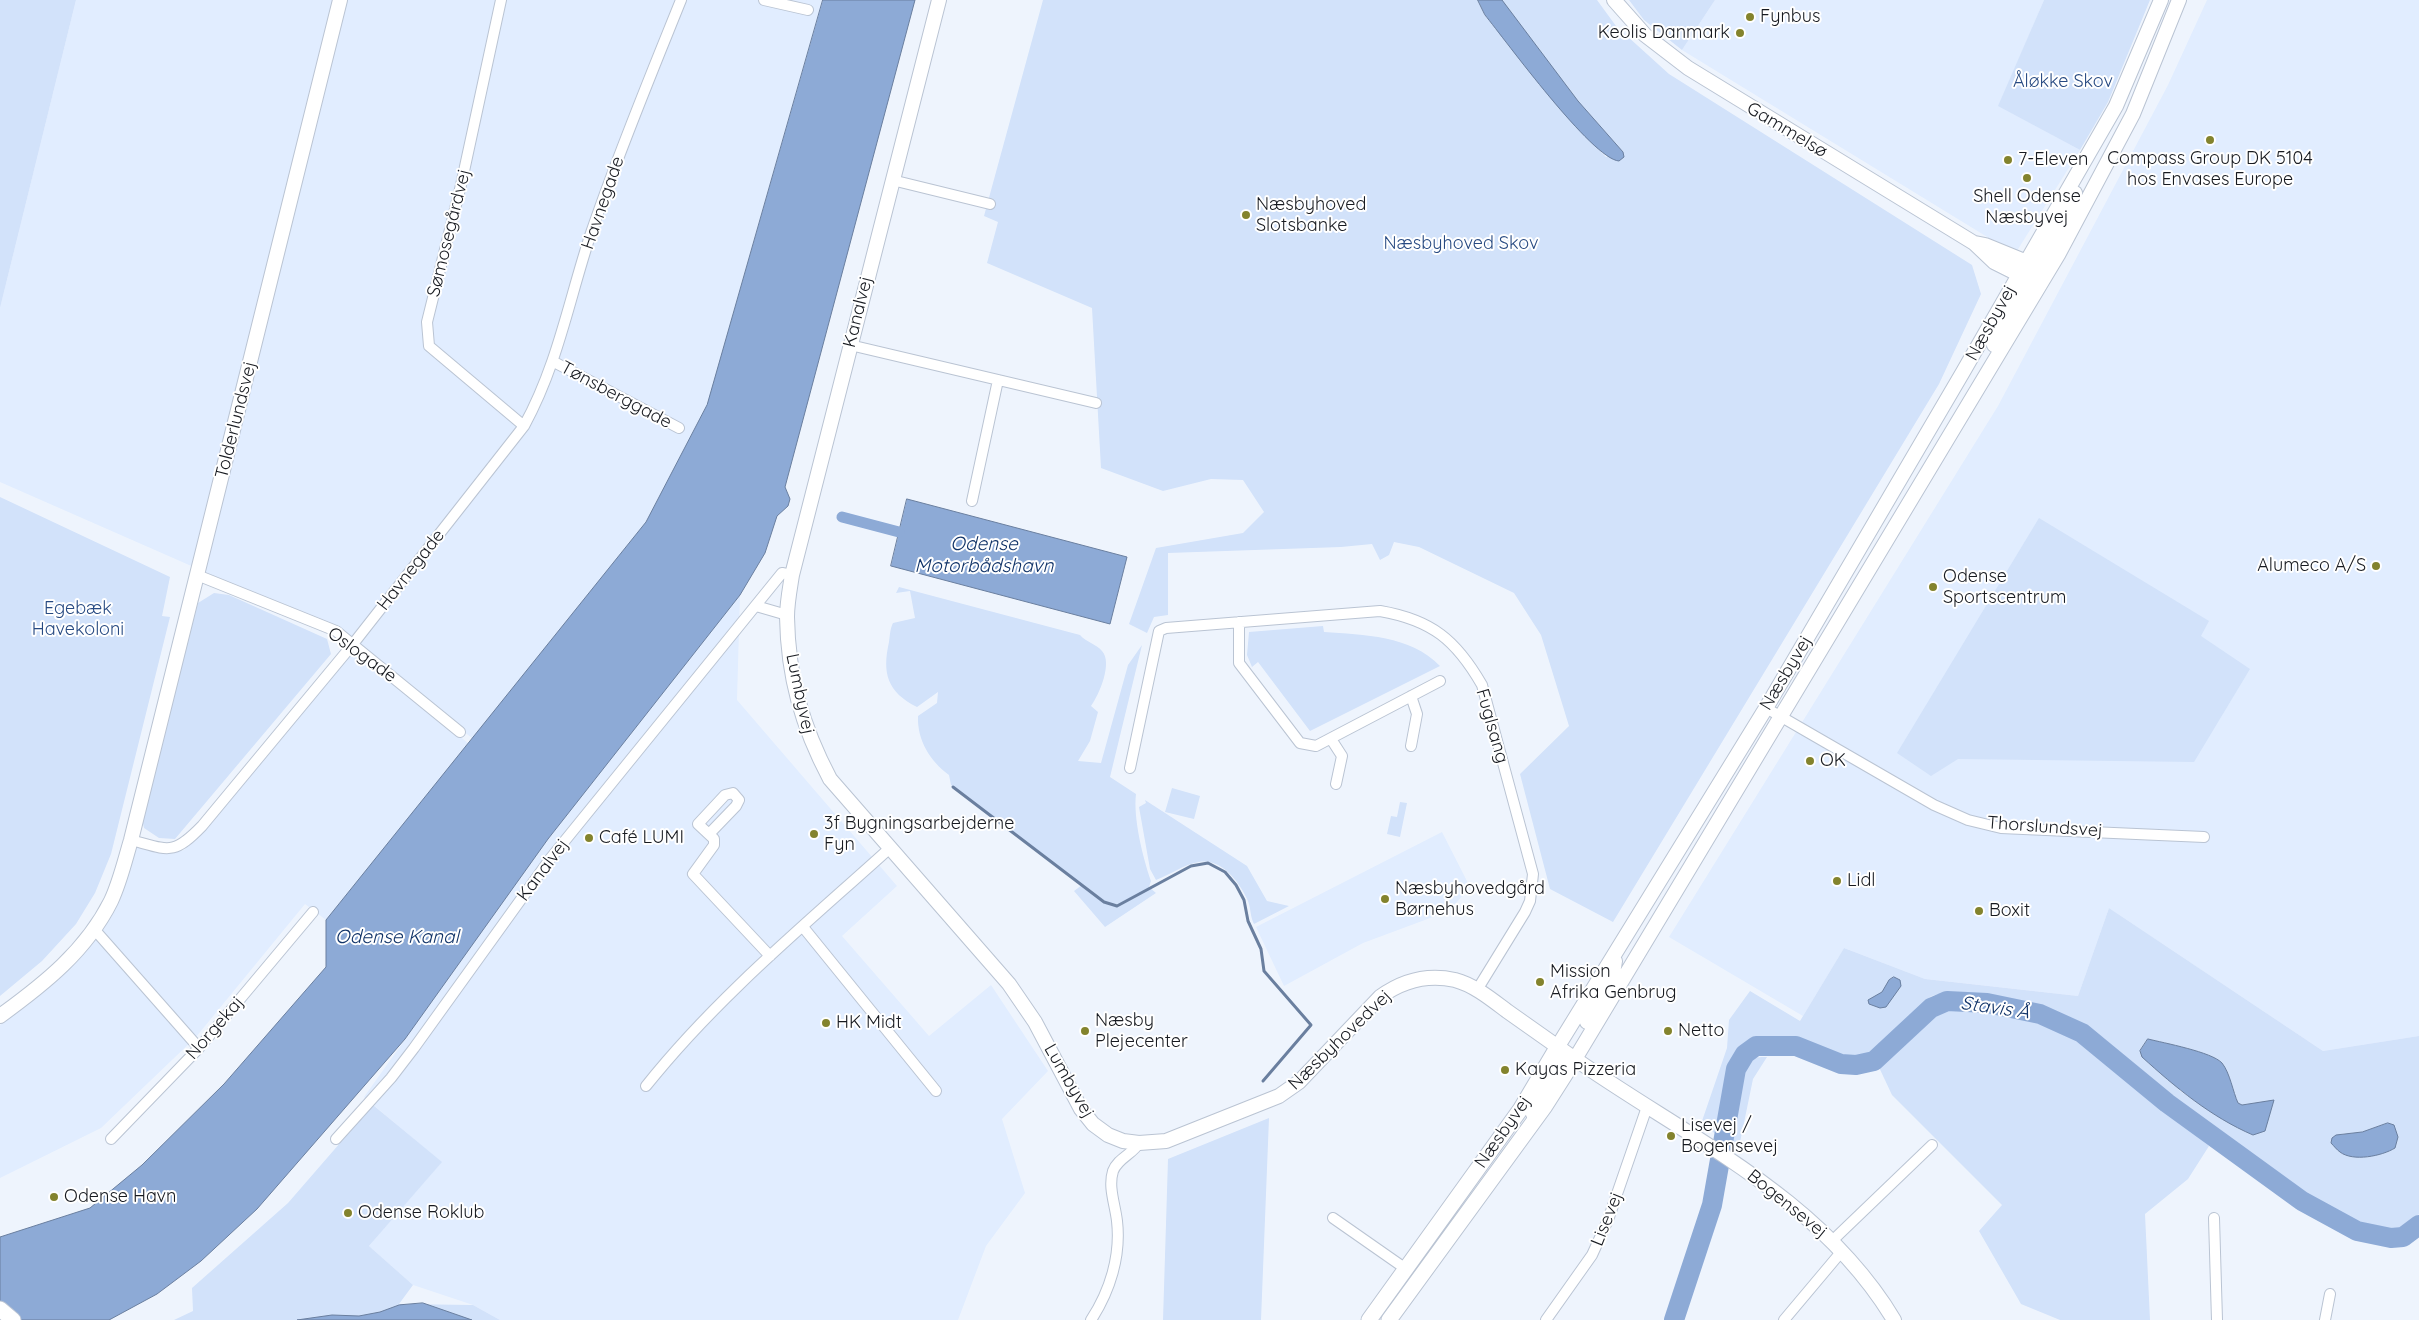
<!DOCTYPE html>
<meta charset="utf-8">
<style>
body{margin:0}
canvas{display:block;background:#eef4fd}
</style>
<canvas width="2419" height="1320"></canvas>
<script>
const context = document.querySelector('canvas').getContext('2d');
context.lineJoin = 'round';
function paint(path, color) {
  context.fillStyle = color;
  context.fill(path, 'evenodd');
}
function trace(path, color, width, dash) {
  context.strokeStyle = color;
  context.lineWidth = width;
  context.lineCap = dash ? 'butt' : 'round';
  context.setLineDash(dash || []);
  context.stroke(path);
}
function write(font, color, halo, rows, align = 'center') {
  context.font = font + ' Quicksand,sans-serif';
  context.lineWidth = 4;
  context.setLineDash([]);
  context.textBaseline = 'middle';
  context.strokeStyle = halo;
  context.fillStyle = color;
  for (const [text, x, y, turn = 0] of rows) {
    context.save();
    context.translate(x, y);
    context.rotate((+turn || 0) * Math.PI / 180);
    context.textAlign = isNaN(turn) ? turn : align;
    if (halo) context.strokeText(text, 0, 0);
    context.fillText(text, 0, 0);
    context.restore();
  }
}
paint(new Path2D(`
 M76 0H823L707 405 646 522 473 739 344 633 0 482V308Z
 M1715 0H2044L1999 106 2080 150 2015 254 1682 50Z
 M2207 0H2419V1036L2323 1051 2109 908 2078 996 1925 979 1844 948 1803 1016 1669 937 1998 406 2168 85Z
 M740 595 737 700 897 886 842 936 929 1036 991 985 1048 1071 1002 1119 1025 1193 986 1246 958 1320H500L473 1305 413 1285 369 1246 441 1162 364 1097 548 839Z
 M354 649 469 744 326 920 305 904 196 1037 101 1128 0 1178V1025L49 987 93 939 135 847 167 854 184 850 201 835Z
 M1442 832 1470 887 1449 911 1363 943 1284 986 1256 927Z`), '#e1edff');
paint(new Path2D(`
 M0 0H76L0 308Z
 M1043 0H1478L1485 15 1559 108 1606 157 1623 152 1578 101 1502 0H1597L1616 26 1669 74 1972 265 1981 294 1939 384 1613 922 1550 889 1520 774 1569 726 1541 635 1514 593 1419 547 1394 542 1389 555 1380 560 1372 544 1341 547 1168 553V615L1154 617 1147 633 1129 624 1156 548 1243 533 1264 512 1243 480 1211 479 1163 491 1101 468 1092 308 987 263 998 222 984 216Z
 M1629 0H1715L1682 50 1644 20Z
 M2044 0H2150L2108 102 2080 150 1998 106Z
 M0 497 170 577 162 616 170 617 111 854 95 893 76 924 42 961 0 996Z
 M2039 518 2209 621 2201 636 2250 669 2194 762 1958 759 1931 776 1897 753Z
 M899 587 1080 635C1086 642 1096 644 1102 651 1113 663 1099 695 1091 706L1098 712 1090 741 1078 761 1101 763 1128 665 1142 645 1110 777 1136 794C1133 818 1143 858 1151 881L1149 887 1156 893 1105 927 1074 891 1082 885 951 785 949 775C930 761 917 740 918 716L937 703 938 692 917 707C887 692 882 673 889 642 890 635 890 629 893 623L915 618 910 591 896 593Z
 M214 593 229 595 327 639 331 654 175 839 159 838 144 828 142 819 198 603Z
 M1323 626 1324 632C1364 635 1410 635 1440 666L1310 731 1258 662 1252 667 1247 655 1249 632Z
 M1172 788 1200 796 1194 819 1165 812Z
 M1145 800 1247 866 1267 901 1289 906 1254 924C1250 916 1251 909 1248 901 1240 883 1222 858 1199 862 1184 864 1170 875 1156 880L1150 869 1139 807 1146 803Z
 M1400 802 1407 803 1400 837 1387 834 1391 816 1397 817Z
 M2109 908 2323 1051 2419 1036V1214C2411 1224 2402 1234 2388 1233 2349 1230 2269 1169 2235 1145 2209 1127 2183 1109 2158 1089 2139 1073 2113 1042 2093 1031 2065 1014 1958 982 1930 997 1911 1017 1884 1052 1858 1061 1841 1067 1823 1048 1809 1041 1792 1034 1757 1033 1742 1046 1738 1050 1736 1055 1734 1059L1719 1136 1701 1124 1727 1048 1729 1020 1750 991 1800 1021 1844 948 1925 979 2078 996ZM2148 1039 2187 1048 2222 1064 2238 1103 2242 1105 2254 1104 2253 1135 2240 1129 2180 1091ZM2388 1123 2394 1125 2331 1143 2341 1134 2362 1132Z
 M1944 1009H1973L2013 1016 2054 1027 2084 1043 2209 1146 2188 1179 2145 1214 2150 1320H2060L2021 1304 1979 1231 2002 1205 1892 1095 1877 1063 1910 1037 1932 1014Z
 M1767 1057 1753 1079 1739 1147 1729 1142C1732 1124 1734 1072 1748 1061 1753 1057 1760 1057 1767 1057Z
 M373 1105 442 1162 369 1246 413 1285 399 1304 473 1305 500 1320H174L193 1311 192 1288 288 1203Z
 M1269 1118 1261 1320H1163L1168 1159Z`), '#d2e2fa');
const water = new Path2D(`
 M823 0H915L785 487 790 499 788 506 777 516 765 553 740 595 548 839 405 1039 257 1209 201 1261 157 1294 109 1320H0V1237L90 1208 142 1165 224 1084 326 967V920L646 522 707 405Z
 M1478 0H1502L1578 101 1623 152 1624 157 1619 161C1592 159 1506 41 1485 15Z
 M907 499 1127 557 1110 624 891 566Z
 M1894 977 1900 980 1901 986 1886 1007 1880 1008 1869 1004 1868 1000 1882 992 1889 980Z
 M2148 1039C2164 1043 2212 1052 2222 1063 2230 1073 2233 1092 2238 1103L2242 1105 2274 1100 2265 1131 2253 1135C2211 1117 2175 1087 2142 1057L2140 1051Z
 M2388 1123 2394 1125 2398 1137 2395 1148C2382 1156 2353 1162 2340 1152 2337 1150 2334 1146 2331 1143L2332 1138 2336 1135 2362 1132Z
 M423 1303 472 1320H297L332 1315 359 1316 380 1312 399 1305Z`);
paint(water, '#8daad6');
trace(water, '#6a7f9f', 1);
trace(new Path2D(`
 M953 787 1104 902 1117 906 1191 866 1208 863 1225 872 1236 885 1244 900 1248 921 1261 949 1264 971 1311 1025 1263 1081`), '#6a7f9f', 3);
trace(new Path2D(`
 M842 517 899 532`), '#8daad6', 11);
trace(new Path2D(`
 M1674 1320 1712 1205 1736 1069 1745 1054 1756 1046H1796L1841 1064 1856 1065 1874 1061 1931 1008 1947 1001 1987 1003 2040 1014 2082 1033 2167 1103 2302 1201 2357 1231 2391 1238 2403 1237 2419 1225`), '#8daad6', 20);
const minor = new Path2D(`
 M501 0 461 185 427 322 429 346 524 426
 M764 0 808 10
 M892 180 990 204
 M850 345 1096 403
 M554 362 679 428
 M972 501 998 380
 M197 575 336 631 460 732
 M756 606 787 615
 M1239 622V663L1300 743 1316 746 1440 681
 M1766 708 1934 805 1968 820 2001 828 2204 837
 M1331 739 1342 756 1336 784
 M1411 746 1417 714 1411 696
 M1130 768 1159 631 1166 628 1380 611C1432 620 1456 640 1482 685L1533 874 1530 901 1525 912 1477 990
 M709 834 736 806 739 800 733 793 725 795 698 824 714 839V845L693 874 770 956
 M131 840C169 850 173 856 202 826L353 644 524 426C558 364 569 299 591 233 618 154 650 77 681 0
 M803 927 936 1091
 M94 929 199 1048
 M646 1086C717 997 806 924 890 848
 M111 1139 199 1048 313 912
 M336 1139 391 1078 414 1048 550 859 782 573 792 575
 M1333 1218 1406 1269
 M2214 1218 2217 1320
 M1832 1241 1932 1145
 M1091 1320C1110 1291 1121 1256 1117 1221 1115 1204 1108 1187 1113 1171 1118 1158 1133 1154 1139 1143
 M1546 1320 1592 1255 1608 1220 1647 1107
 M1784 1320 1842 1251
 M2325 1320 2330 1294`);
const tertiary = new Path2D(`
 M939 0 792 575C790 588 787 603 787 617 788 677 802 726 830 779L1009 984 1035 1022 1081 1109 1093 1124 1108 1135 1123 1141 1139 1143 1166 1141 1279 1096 1299 1082 1380 997C1402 981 1428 974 1455 980 1474 985 1491 999 1507 1011 1530 1027 1552 1043 1575 1059 1688 1138 1820 1197 1894 1320
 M1614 0 1645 35 1688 68 1974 243 1994 262 2040 285
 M1975 243 1985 245 2034 265
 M2040 277V267L2075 193
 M1994 345 2029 280 2027 271
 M0 1016C44 984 86 951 111 901 120 882 125 860 131 840L340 0
 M1587 1022 1612 980 1615 961
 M1558 1046 1766 708 1963 372 2116 106 2161 0
 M1575 1059 2058 255 2133 114 2179 0
 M1533 1114 1564 1060 1558 1046`);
const secondary = new Path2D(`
 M0 1309 13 1320
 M1369 1320 1520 1110 1558 1046
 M1389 1320 1545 1106 1575 1059`);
trace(minor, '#bac4d3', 12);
trace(tertiary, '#bac4d3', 16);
trace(secondary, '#bac4d3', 17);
trace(minor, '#fff', 10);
trace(tertiary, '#fff', 14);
trace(secondary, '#fff', 15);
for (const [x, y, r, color] of [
 [1750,17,5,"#83832d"],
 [1740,33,5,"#83832d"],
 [2210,140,5,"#83832d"],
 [2008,160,5,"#83832d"],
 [2027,178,5,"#83832d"],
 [1246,215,5,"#83832d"],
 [2376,566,5,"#83832d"],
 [1933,587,5,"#83832d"],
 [1810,761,5,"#83832d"],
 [814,834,5,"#83832d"],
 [589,838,5,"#83832d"],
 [1837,881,5,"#83832d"],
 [1385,899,5,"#83832d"],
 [1979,911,5,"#83832d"],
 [1540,982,5,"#83832d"],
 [826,1023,5,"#83832d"],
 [1085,1031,5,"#83832d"],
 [1668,1031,5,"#83832d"],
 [1505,1070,5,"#83832d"],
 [1671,1136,5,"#83832d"],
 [54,1197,5,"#83832d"],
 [348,1213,5,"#83832d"]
]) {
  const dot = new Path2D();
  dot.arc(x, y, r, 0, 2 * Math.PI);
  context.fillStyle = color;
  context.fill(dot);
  trace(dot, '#fff', 2);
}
write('18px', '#171a20', '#fff', [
 ["Fynbus",1760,17],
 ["Keolis Danmark",1730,33,"right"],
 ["Compass Group DK 5104",2210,159,"center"],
 ["hos Envases Europe",2210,180,"center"],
 ["7-Eleven",2018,160],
 ["Shell Odense",2027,197,"center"],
 ["Næsbyvej",2027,218,"center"],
 ["Næsbyhoved",1256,205],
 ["Slotsbanke",1256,226],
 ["Alumeco A/S",2366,566,"right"],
 ["Odense",1943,577],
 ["Sportscentrum",1943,598],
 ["OK",1820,761],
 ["3f Bygningsarbejderne",824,824],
 ["Fyn",824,845],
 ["Café LUMI",599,838],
 ["Lidl",1847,881],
 ["Næsbyhovedgård",1395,889],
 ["Børnehus",1395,910],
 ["Boxit",1989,911],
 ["Mission",1550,972],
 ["Afrika Genbrug",1550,993],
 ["Næsby",1095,1021],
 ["Plejecenter",1095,1042],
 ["HK Midt",836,1023],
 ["Netto",1678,1031],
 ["Kayas Pizzeria",1515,1070],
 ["Lisevej /",1681,1126],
 ["Bogensevej",1681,1147],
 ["Odense Havn",64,1197],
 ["Odense Roklub",358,1213]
], 'left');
write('18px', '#274a82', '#fff', [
 ["Åløkke Skov",2063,82],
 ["Næsbyhoved Skov",1461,244],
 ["Egebæk",78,609],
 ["Havekoloni",78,630]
]);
write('18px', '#171a20', '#fff', [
 ["Gammelsø",1787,130,31],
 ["Havnegade",603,203,-71],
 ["Sømosegårdvej",449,233,-76],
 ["Kanalvej",858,312,-76],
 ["Næsbyvej",1991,323,-61],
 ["Tønsberggade",616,395,28],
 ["Tolderlundsvej",236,420,-76],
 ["Havnegade",411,570,-52],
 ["Oslogade",362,655,36],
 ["Næsbyvej",1786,673,-59],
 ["Lumbyvej",800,694,78],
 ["Fuglsang",1492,726,74],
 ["Thorslundsvej",2045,827,4],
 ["Kanalvej",543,870,-53],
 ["Norgekaj",215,1028,-49],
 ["Næsbyhovedvej",1340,1040,-44],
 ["Lumbyvej",1069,1081,60],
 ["Næsbyvej",1503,1132,-55],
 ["Bogensevej",1787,1204,39],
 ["Lisevej",1607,1219,-68]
]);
write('italic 19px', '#103368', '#fff', [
 ["Odense",984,544],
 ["Motorbådshavn",984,566],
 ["Odense Kanal",397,937],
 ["Stavis Å",1995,1008,8]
]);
</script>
